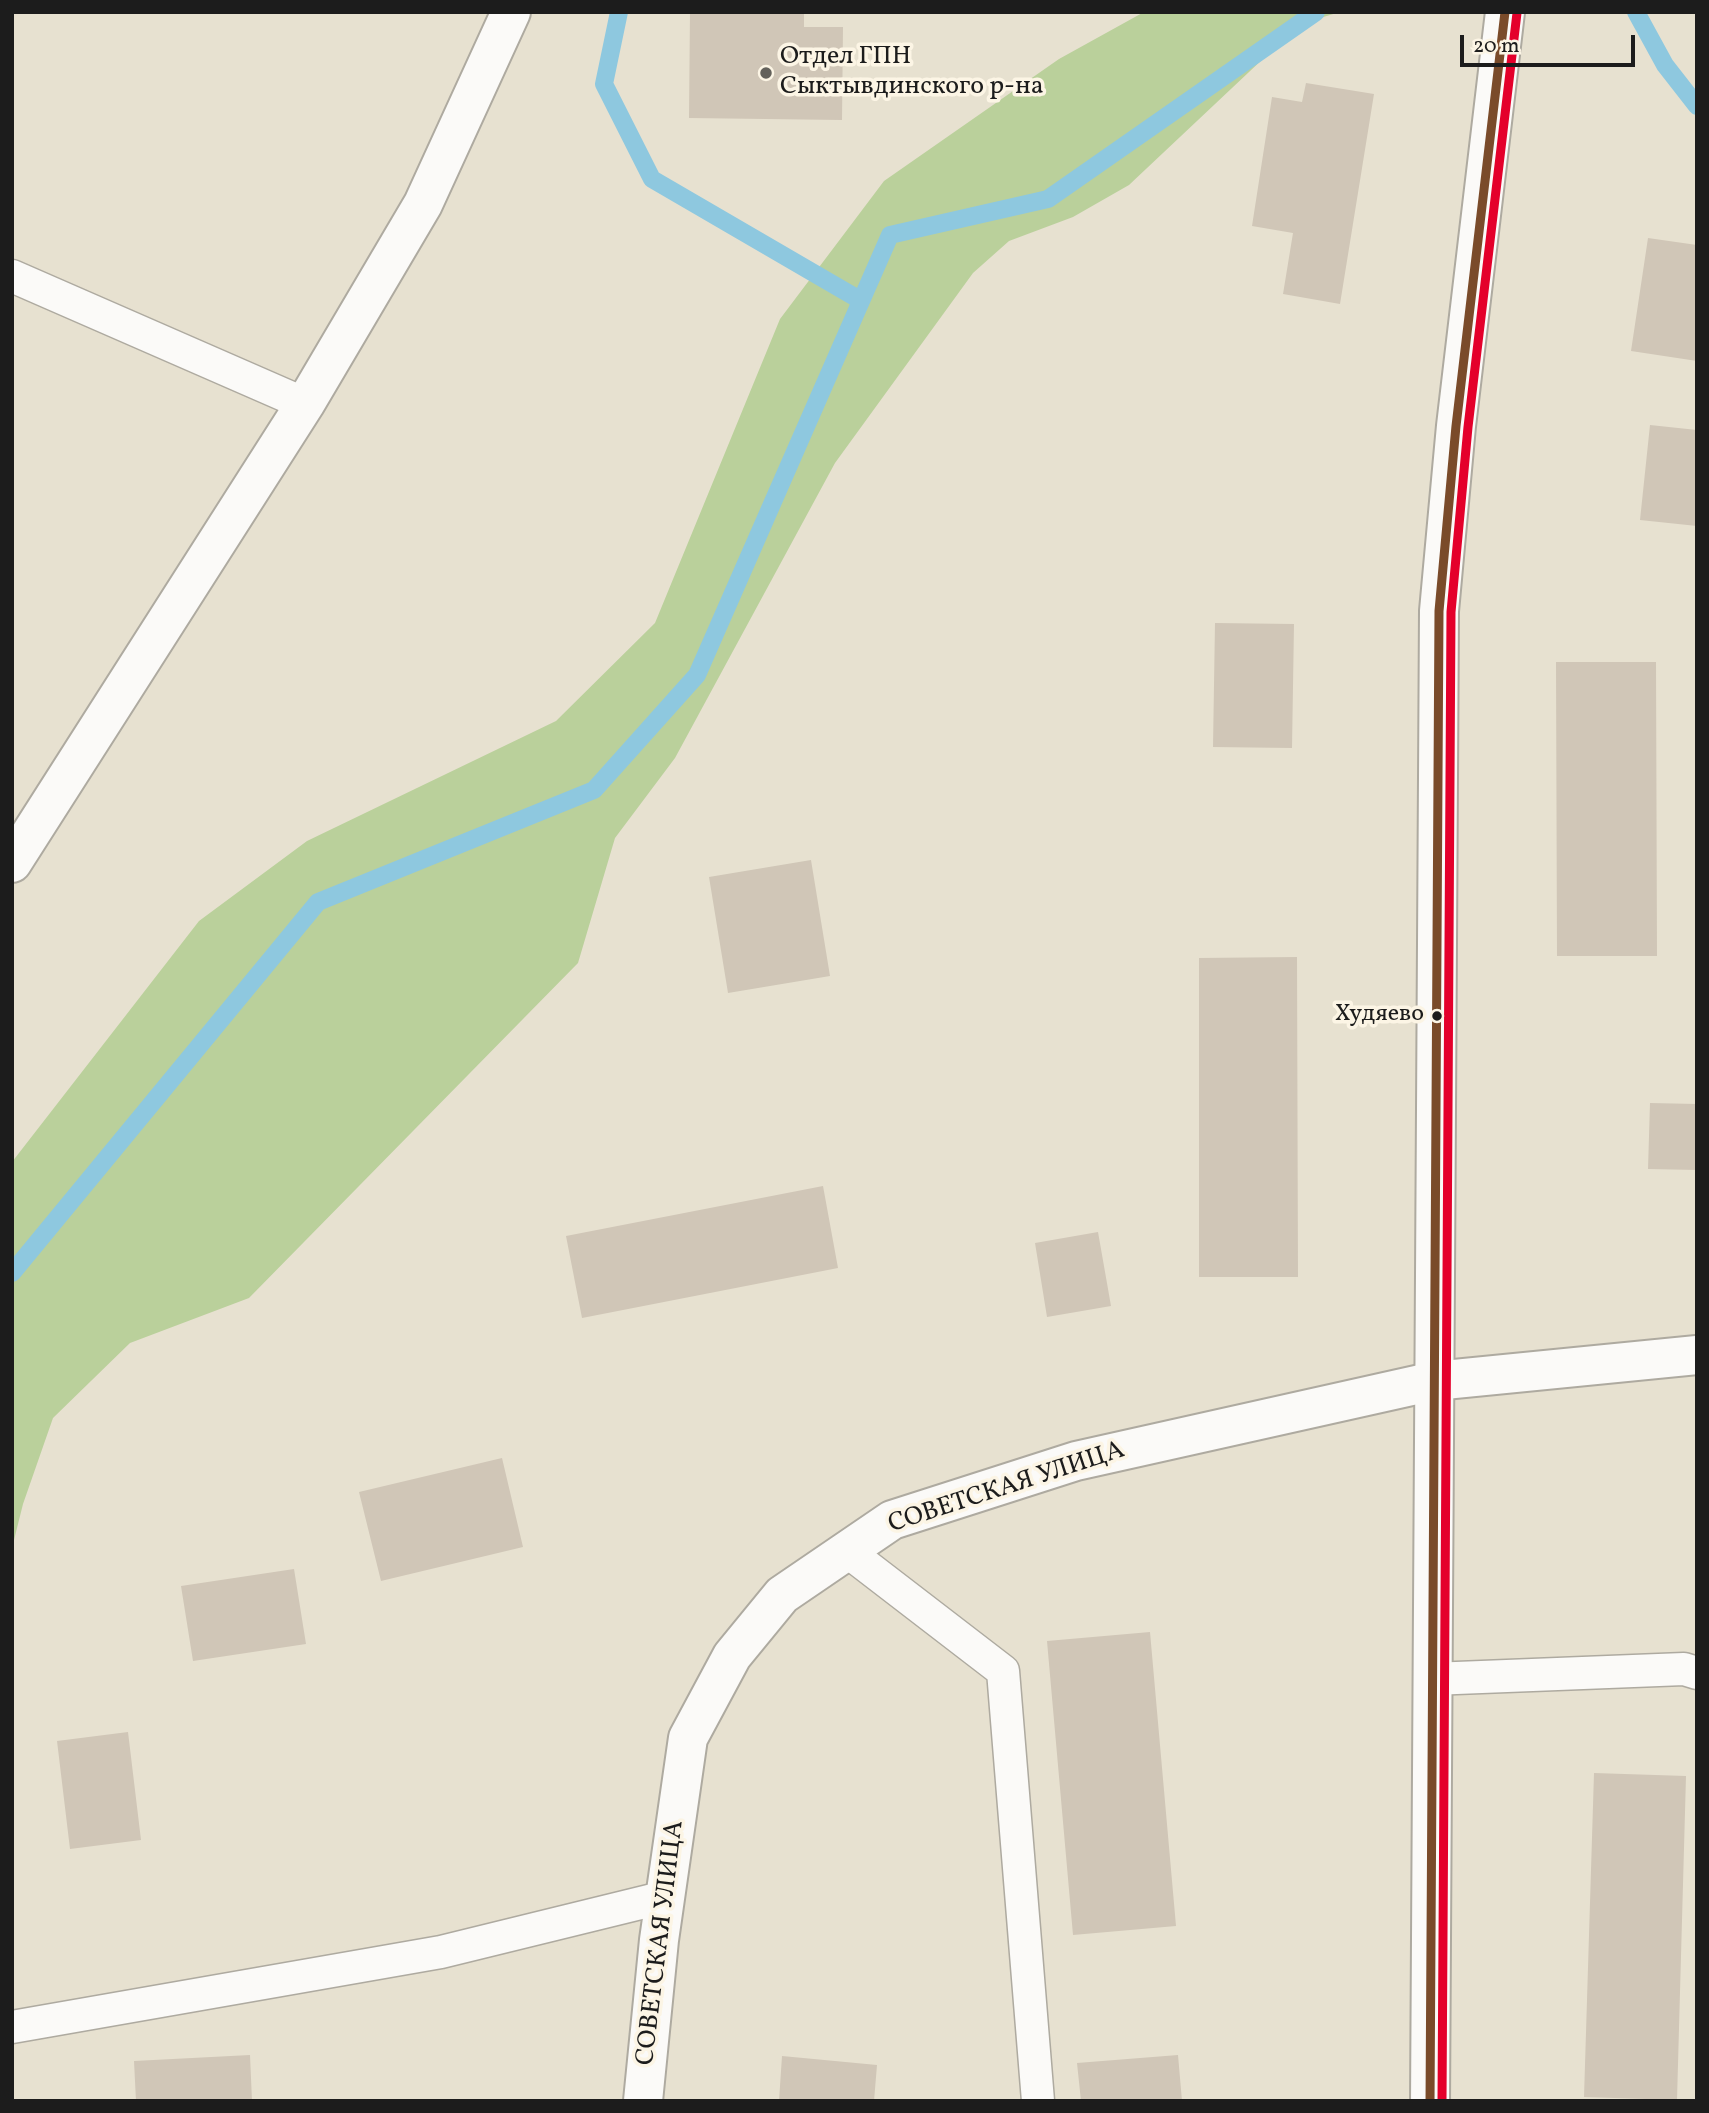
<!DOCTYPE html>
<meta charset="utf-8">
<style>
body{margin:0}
#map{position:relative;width:1709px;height:2113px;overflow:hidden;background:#e7e1d0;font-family:Vollkorn,serif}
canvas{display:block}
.frame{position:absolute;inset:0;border:14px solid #1c1c1c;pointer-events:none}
.scale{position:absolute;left:1460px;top:35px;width:175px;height:32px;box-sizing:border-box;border:4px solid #1c1c1c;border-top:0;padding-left:9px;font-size:21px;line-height:24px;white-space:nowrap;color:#1c1c1c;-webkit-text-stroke:5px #fcf5e5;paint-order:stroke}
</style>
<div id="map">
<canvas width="1709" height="2113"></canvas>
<div class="frame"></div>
<div class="scale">20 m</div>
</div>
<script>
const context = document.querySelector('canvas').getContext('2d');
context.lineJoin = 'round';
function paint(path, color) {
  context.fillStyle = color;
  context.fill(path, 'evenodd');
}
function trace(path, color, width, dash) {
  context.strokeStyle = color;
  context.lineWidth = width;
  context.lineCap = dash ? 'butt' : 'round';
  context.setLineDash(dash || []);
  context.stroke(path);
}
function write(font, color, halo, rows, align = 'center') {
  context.font = font + ' Vollkorn,serif';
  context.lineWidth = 7;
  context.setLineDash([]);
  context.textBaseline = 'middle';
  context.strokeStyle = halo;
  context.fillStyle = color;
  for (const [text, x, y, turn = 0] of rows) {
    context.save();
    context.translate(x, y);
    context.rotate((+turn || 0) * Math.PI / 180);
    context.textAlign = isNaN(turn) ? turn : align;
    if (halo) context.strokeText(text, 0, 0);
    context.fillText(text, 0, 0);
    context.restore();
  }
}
paint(new Path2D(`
 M1144 12H1340L1300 24 1129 185 1073 217 1009 241 973 273 835 463 675 758 615 838 578 963 249 1298 130 1343 53 1418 23 1504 12 1548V1162L199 921 307 841 556 721 655 623 780 319 884 181 1059 59Z`), '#bad09b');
trace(new Path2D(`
 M619 12 604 84 652 179 860 300
 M1636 12 1665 65 1697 106
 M12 1273 318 902 594 790 697 675 890 235 1048 199 1316 12`), '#8ec8df', 18);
paint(new Path2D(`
 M690 12H804V27H843L842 120 689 118Z
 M1306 83 1374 94 1340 304 1283 294 1293 233 1252 226 1272 97 1302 102Z
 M1648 238 1697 245V361L1631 351Z
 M1650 425 1697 430V526L1640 520Z
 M1215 623 1294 624 1292 748 1213 747Z
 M1556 662H1656L1657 956H1557Z
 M811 860 830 976 728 993 709 877Z
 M1297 957 1298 1277H1199V958Z
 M1650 1103 1697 1104V1170L1648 1169Z
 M823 1186 838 1268 582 1318 566 1236Z
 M1098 1232 1111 1306 1047 1317 1035 1243Z
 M502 1458 523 1547 381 1581 359 1492Z
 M294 1569 306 1644 193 1661 181 1586Z
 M1150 1632 1176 1926 1073 1935 1047 1641Z
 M128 1732 141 1840 70 1849 57 1741Z
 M1594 1773 1686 1776 1677 2100 1584 2097Z
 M250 2055 252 2101H136L134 2061Z
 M1178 2055 1182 2101H1081L1077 2063Z
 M782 2056 877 2065 874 2101H779Z`), '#d0c6b7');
const service = new Path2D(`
 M12 276 305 404
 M847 1551 1003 1671 1038 2101
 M1431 1679 1684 1669 1697 1673
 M12 2027 441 1952 665 1897`);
const minor = new Path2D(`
 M12 863 305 404 423 204 511 12
 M643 2101 659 1940 688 1738 732 1656 782 1595 892 1520 1076 1461 1434 1381 1697 1355`);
const secondary = new Path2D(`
 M1430 2101 1439 611 1456 426 1505 12`);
trace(service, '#aeaaa0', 35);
trace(minor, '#aeaaa0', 42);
trace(secondary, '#aeaaa0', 42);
trace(service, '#fbfaf8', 32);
trace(minor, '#fbfaf8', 38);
trace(secondary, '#fbfaf8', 38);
trace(new Path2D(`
 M1430 2101 1439 611 1456 426 1505 12`), '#7a4b2a', 9);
trace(new Path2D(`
 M1442 2101 1451 612 1468 427 1517 13`), '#e4002b', 9);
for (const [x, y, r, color] of [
 [766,73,7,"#63615b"],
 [1437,1016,6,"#1c1c1c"]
]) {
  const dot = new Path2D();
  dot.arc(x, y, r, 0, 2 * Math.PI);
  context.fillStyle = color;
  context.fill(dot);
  trace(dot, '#fcf5e5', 2.5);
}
write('24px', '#1c1c1c', '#fcf5e5', [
 ["Худяево",1424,1016]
], 'right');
write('26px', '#1c1c1c', '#fcf5e5', [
 ["Отдел ГПН",780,58],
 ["Сыктывдинского р-на",780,88]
], 'left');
write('26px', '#1c1c1c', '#fcf5e5', [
 ["СОВЕТСКАЯ УЛИЦА",1007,1489,-18],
 ["СОВЕТСКАЯ УЛИЦА",662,1943,-83]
]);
</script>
